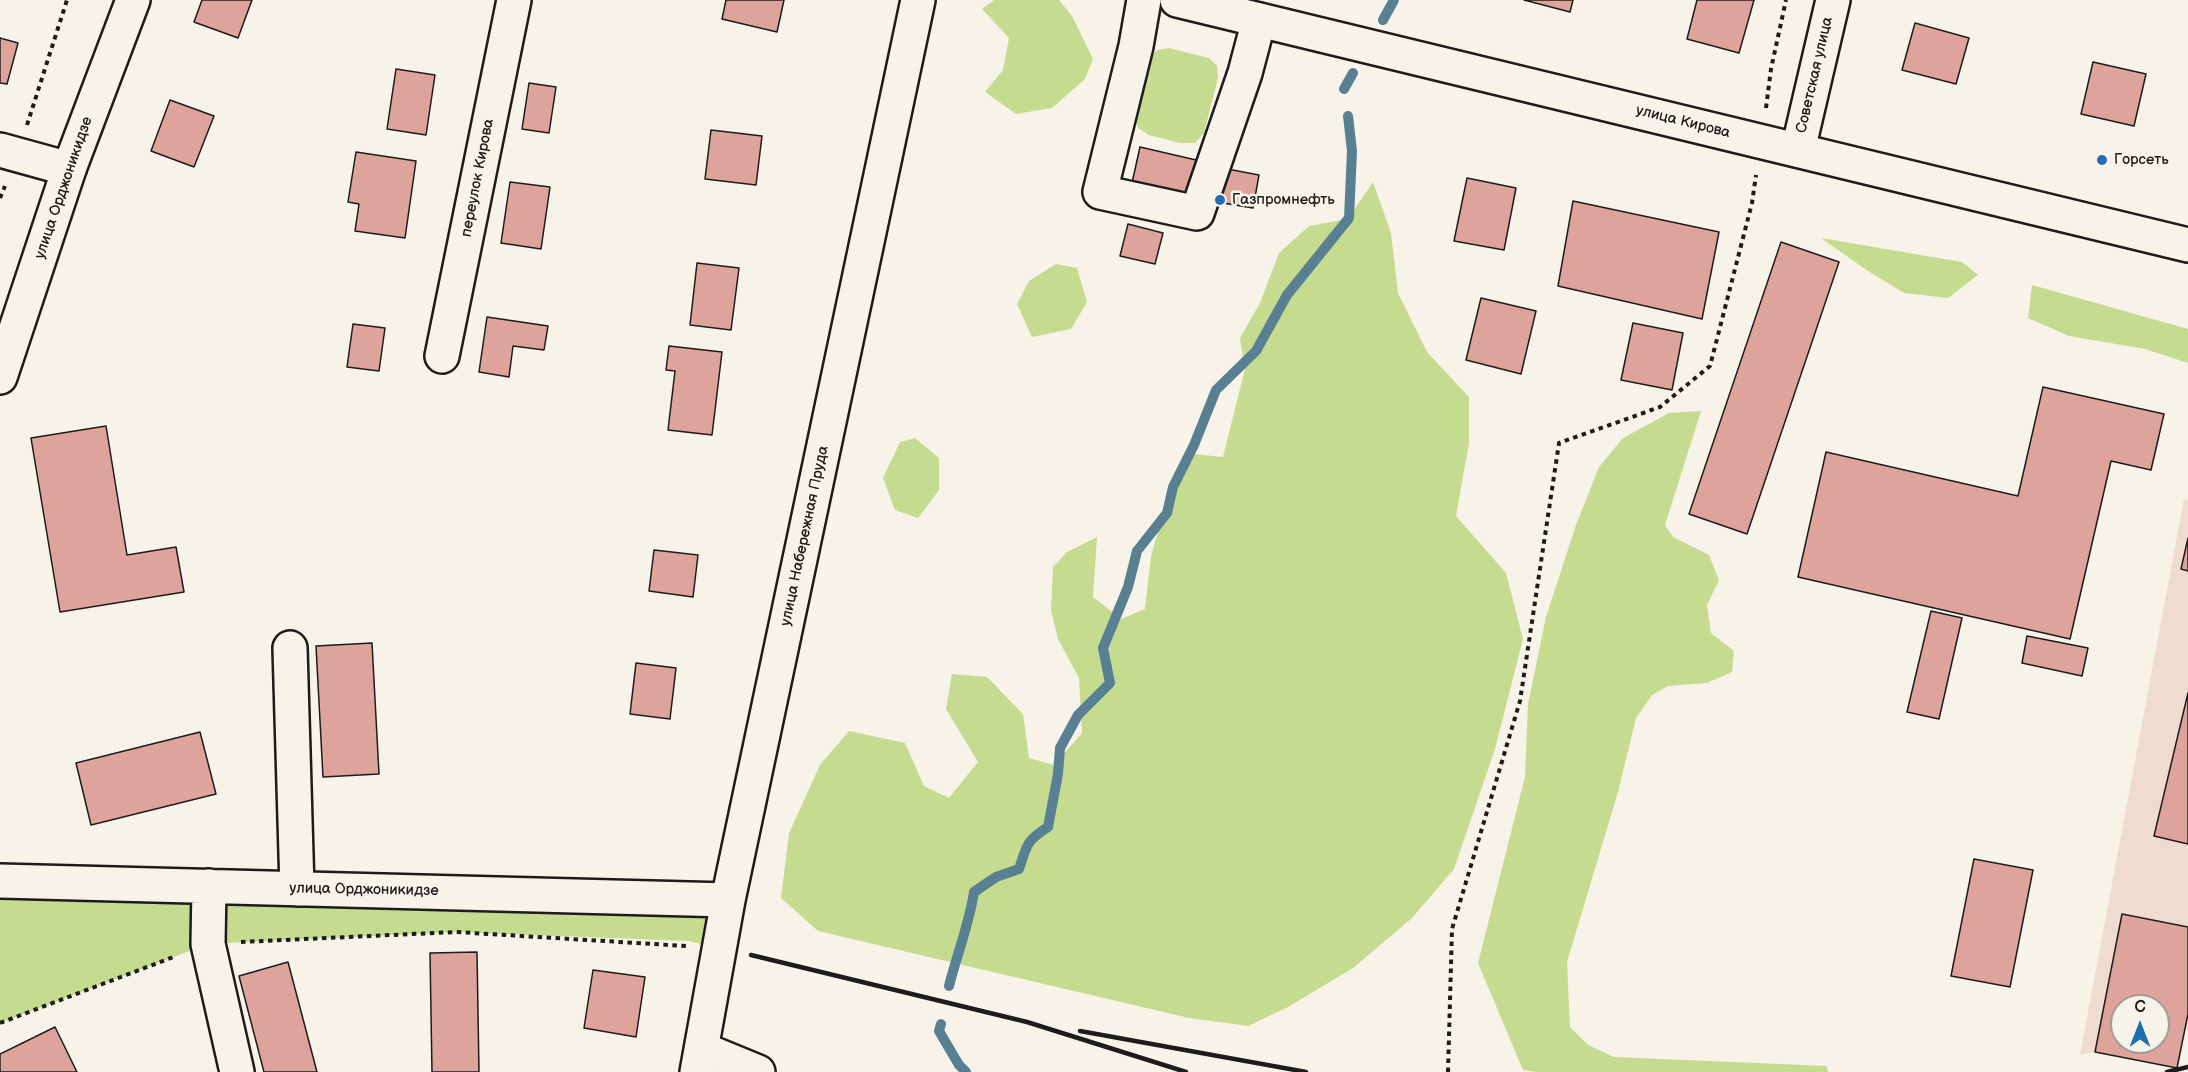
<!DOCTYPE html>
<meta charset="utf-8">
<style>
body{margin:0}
#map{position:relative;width:2188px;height:1072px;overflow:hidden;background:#f7f3e8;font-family:"Balsamiq Sans",sans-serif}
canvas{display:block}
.north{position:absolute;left:2110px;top:994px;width:60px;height:60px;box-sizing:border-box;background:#f7f3e8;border:2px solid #9f9d96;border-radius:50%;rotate:0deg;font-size:16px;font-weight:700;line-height:24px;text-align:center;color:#1c1c1c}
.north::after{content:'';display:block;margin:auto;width:21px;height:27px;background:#1f6fb2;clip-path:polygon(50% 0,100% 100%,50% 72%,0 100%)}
</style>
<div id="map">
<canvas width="2188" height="1072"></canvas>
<div class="north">С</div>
</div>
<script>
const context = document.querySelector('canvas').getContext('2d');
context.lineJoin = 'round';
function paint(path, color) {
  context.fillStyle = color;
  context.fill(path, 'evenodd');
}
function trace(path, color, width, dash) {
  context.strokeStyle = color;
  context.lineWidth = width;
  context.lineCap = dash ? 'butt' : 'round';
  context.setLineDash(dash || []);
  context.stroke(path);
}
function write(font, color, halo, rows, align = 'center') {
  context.font = font + ' "Balsamiq Sans",sans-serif';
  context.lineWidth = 5;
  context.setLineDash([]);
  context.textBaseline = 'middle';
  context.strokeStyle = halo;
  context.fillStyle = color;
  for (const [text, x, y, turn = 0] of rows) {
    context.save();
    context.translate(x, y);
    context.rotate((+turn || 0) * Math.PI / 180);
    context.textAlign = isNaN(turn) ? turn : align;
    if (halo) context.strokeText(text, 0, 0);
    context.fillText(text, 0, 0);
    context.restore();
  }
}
paint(new Path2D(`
 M2184 499 2188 500V1029L2158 1036V1006H2122V1042H2135L2080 1055Z`), '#f0dbd1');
paint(new Path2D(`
 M994 0H1059L1072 16 1093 59 1085 79 1052 108 1016 114 985 92 1003 70 1009 38 982 9Z
 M1169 48 1209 58 1217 66 1218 78 1204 133 1195 143H1180L1149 135 1138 128 1135 114 1148 59 1157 50Z
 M1373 182 1391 233 1398 293 1427 352 1469 397V443L1456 516 1506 573 1523 639 1495 749 1454 869 1412 918 1353 968 1288 1007 1248 1026 1189 1018 818 931 781 898 789 833 820 765 849 731 905 743 924 786 949 798 978 762 946 709 952 674 987 677 1023 714 1029 758 1054 765 1082 733 1079 678 1058 639 1051 610 1053 567 1067 552 1097 537 1093 597 1121 619 1145 609 1151 556 1169 495 1193 454 1223 457 1245 369 1240 338 1260 303 1279 253 1309 226 1348 219Z
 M1821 238 1962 262 1978 275 1948 298 1904 293 1865 269Z
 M1056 264 1077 268 1087 302 1071 329 1032 337 1017 304 1029 281Z
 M2032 285 2188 329V363L2145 349 2069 336 2028 318Z
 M1701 411 1665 525 1673 537 1709 555 1719 580 1707 605 1711 633 1734 651 1732 672 1707 683 1668 686 1652 695 1636 718 1618 792 1567 962 1570 1027 1588 1045 1614 1057 1827 1066 1828 1072H1536L1523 1070 1478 963 1525 777 1528 704 1546 617 1576 525 1599 467 1623 438 1669 413Z
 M915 438 939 458V490L918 518 895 510 883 478 900 442Z
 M0 881 728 900 720 949 689 941 456 932 208 944 0 1023Z`), '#c5db90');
trace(new Path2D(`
 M1383 20 1394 0
 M1344 89 1353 73
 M949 986C957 954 969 925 974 892L996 877 1019 869C1027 845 1026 841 1048 827L1058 774 1060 748 1078 715 1110 683 1103 648 1128 587 1137 551 1167 513 1173 487 1194 445 1216 390 1256 351 1287 295 1349 218 1352 151 1348 116
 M941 1024 939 1031 959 1065 966 1072`), '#588092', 10);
const building = new Path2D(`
 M202 0H252L238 38 194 22Z
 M726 0H784L777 32 722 19Z
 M1524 0H1573L1570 12Z
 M1697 0H1754L1739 53 1687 39Z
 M1915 23 1969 38 1956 84 1902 70Z
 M0 38 18 43 7 84 0 83Z
 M2093 62 2146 74 2134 126 2081 114Z
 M396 69 435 75 426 135 387 129Z
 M529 83 556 87 549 133 522 129Z
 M170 100 214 116 194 167 151 151Z
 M711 130 762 136 756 185 705 179Z
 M1140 147 1209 163 1200 199 1132 183Z
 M356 152 416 161 405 238 355 231 359 204 348 202Z
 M1217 167 1259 175 1253 208 1211 201Z
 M1467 178 1516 188 1504 250 1454 241Z
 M510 182 550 187 541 249 501 243Z
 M1573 201 1719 232 1702 319 1558 286Z
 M1128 224 1163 233 1155 264 1120 256Z
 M1781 242 1839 262 1747 534 1689 514Z
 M697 263 739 268 731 330 690 325Z
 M1481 298 1536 311 1521 374 1466 360Z
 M487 317 548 326 544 350 513 346 509 377 479 372Z
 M1633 323 1683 333 1672 390 1621 380Z
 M353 324 385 328 379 371 347 367Z
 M669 346 722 352 712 435 668 430 675 371 666 370Z
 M2043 387 2164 414 2151 470 2111 461 2070 639 1798 577 1826 452 2018 496Z
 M106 426 127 555 176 547 184 592 60 612 31 438Z
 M2188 538V571L2181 569Z
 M654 550 698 555 693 597 649 591Z
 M1931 611 1962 618 1939 719 1907 712Z
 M2027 636 2088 648 2082 676 2022 663Z
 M372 643 379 774 323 777 316 646Z
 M636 663 676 668 670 719 630 714Z
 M2188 693V844L2154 836Z
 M200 732 216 794 91 825 76 763Z
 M1974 859 2033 870 2010 987 1951 976Z
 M2122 914 2188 927V1014L2177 1068 2095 1052ZM2122 1006H2158V1042H2122Z
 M477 952 479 1072H432L430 953Z
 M288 962 317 1072H264L239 976Z
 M593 970 645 977 636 1037 584 1028Z
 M55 1027 77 1072H0V1054Z`);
paint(building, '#dea49c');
trace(building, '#1c1c1c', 1.5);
const minor = new Path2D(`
 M1144 0 1136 46 1100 192 1197 213 1245 73 1259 20
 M0 150 69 169
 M1798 150 1833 0
 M442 356 514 0
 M290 648 297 889
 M0 881 728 900
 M209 886 208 944 237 1072
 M702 1049 758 1072
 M697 1072 728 900 918 0`);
const major = new Path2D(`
 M1177 0 2188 245
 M0 377 69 169 133 0`);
trace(minor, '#1c1c1c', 38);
trace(major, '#1c1c1c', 38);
trace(new Path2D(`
 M1766 108 1771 69 1786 0
 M27 125 67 0
 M0 198 5 186
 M241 942 456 932 686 946
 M0 1023 176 956
 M1448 1072 1452 929 1520 701 1559 443 1660 407 1710 366 1752 203 1756 175`), '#1c1c1c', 4, [4.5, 4.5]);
trace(minor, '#f7f3e8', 33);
trace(major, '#f7f3e8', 33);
trace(new Path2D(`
 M751 955 1027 1022 1186 1072
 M1080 1031 1306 1072
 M2167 1072 2188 1067`), '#1c1c1c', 4.5);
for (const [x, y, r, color] of [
 [2102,160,6,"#1f6fb2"],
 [1220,200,6,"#1f6fb2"]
]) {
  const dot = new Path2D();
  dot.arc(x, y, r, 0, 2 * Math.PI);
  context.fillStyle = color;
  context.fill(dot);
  trace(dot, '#f7f3e8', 2);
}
write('15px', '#1c1c1c', '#f7f3e8', [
 ["Советская улица",1815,75,-77],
 ["улица Кирова",1683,122,14],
 ["переулок Кирова",478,178,-79],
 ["улица Орджоникидзе",64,188,-71],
 ["улица Набережная Пруда",805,536,-78],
 ["улица Орджоникидзе",364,890,1]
]);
write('15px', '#1c1c1c', '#f7f3e8', [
 ["Горсеть",2114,160],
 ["Газпромнефть",1232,200]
], 'left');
</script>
